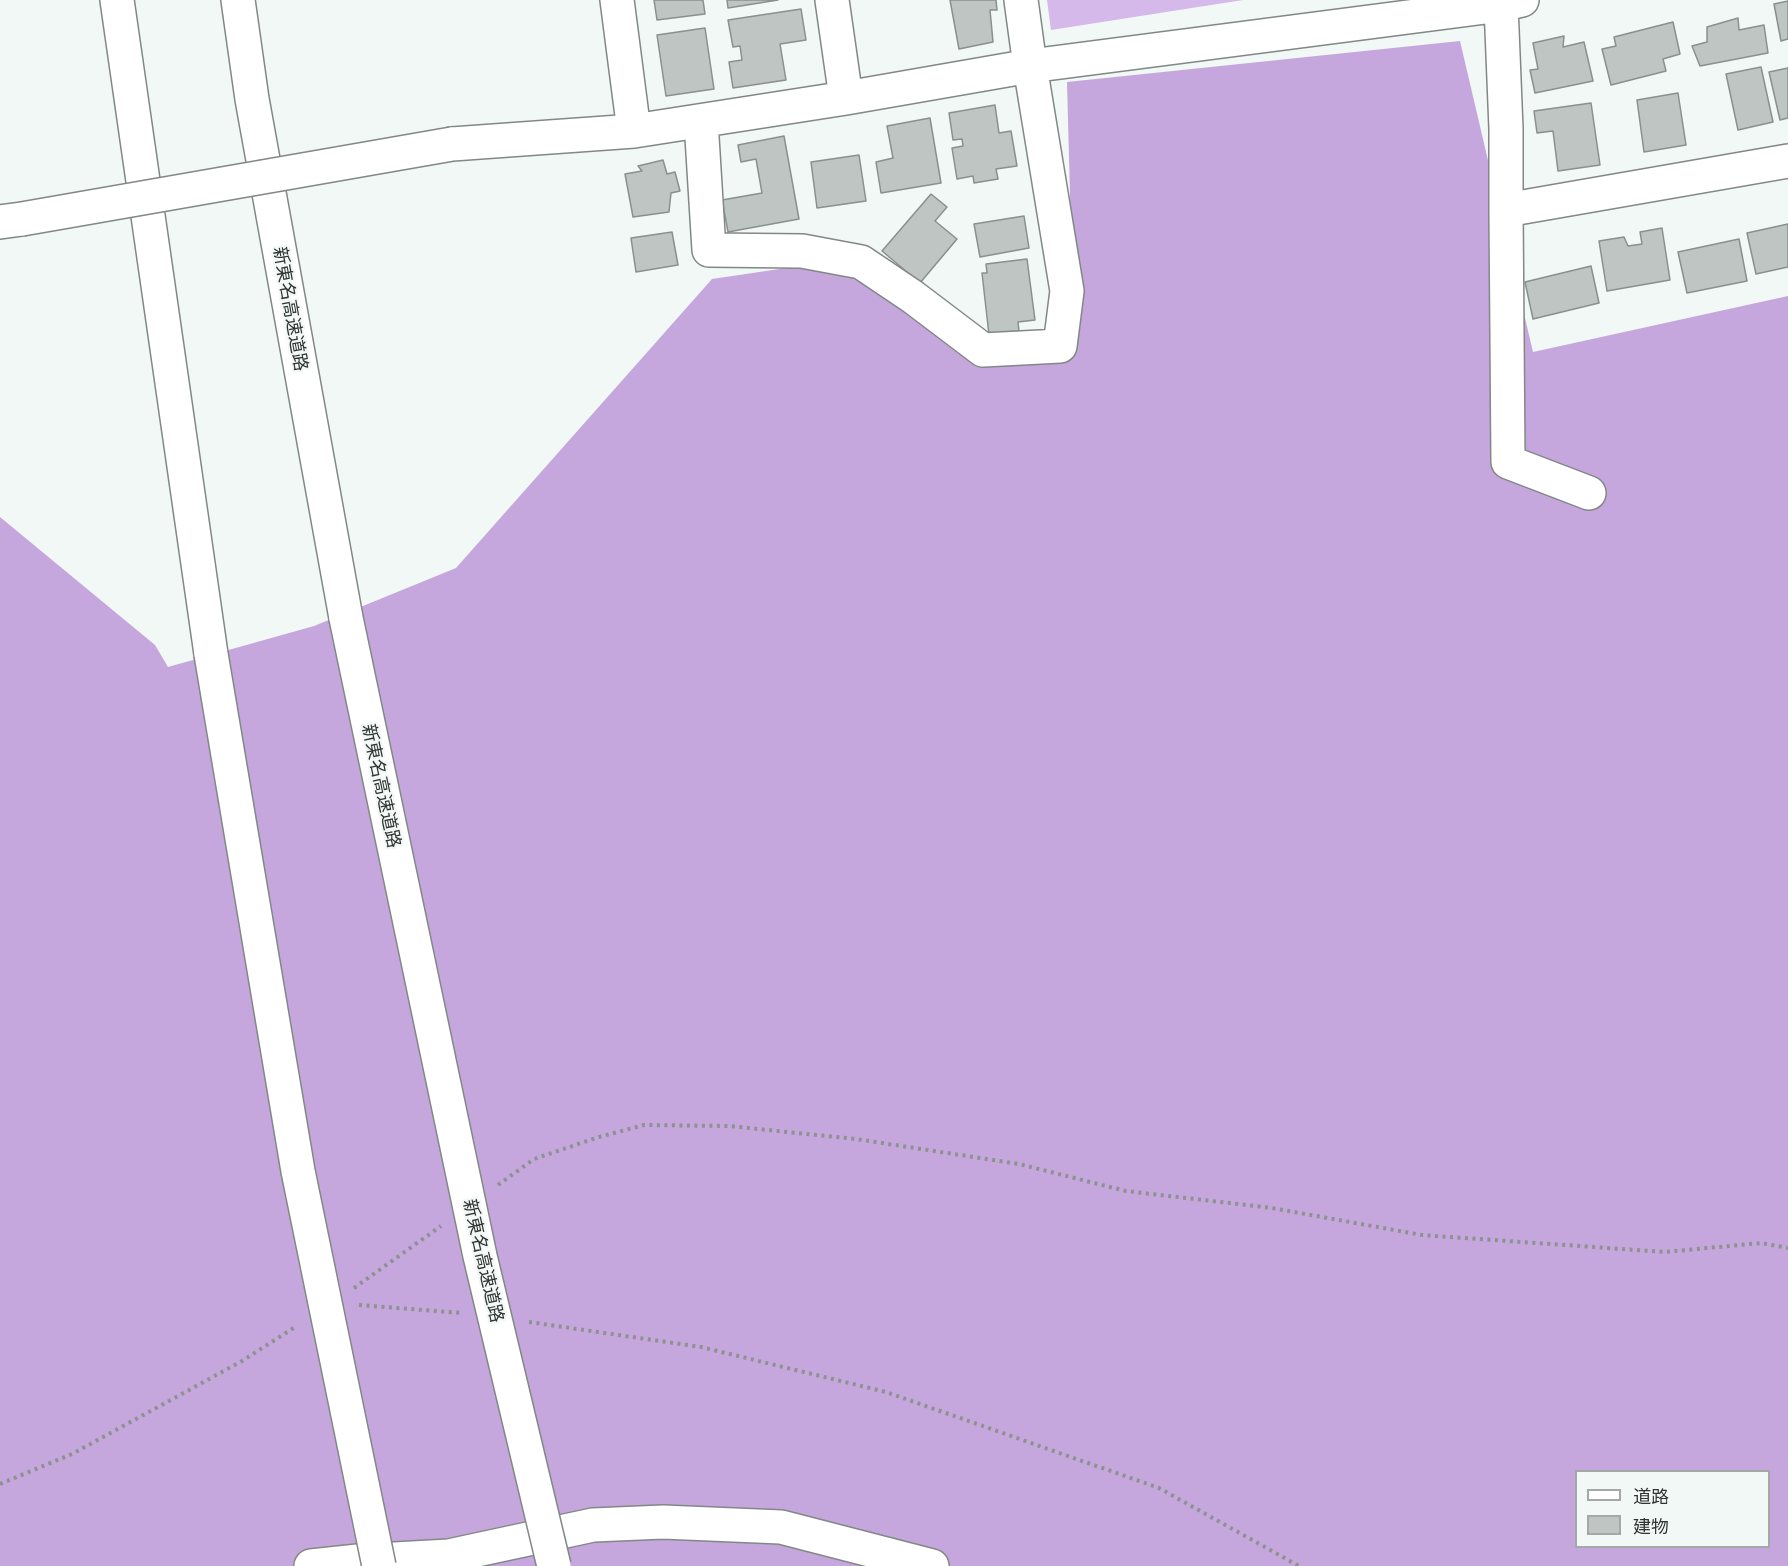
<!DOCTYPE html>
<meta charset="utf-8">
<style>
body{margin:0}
#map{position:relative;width:1788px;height:1566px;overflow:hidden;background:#f1f8f6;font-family:Quicksand,"Noto Sans JP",sans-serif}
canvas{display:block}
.legend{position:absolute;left:1575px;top:1470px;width:195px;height:78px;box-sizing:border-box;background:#f1f8f6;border:2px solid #a4a9a8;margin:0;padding:8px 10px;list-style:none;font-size:18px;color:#303332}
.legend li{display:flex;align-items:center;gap:12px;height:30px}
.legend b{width:30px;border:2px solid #a4a9a8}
</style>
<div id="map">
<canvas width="1788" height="1566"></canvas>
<ul class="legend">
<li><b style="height:8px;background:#fff"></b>道路</li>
<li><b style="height:16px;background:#bec5c2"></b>建物</li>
</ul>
</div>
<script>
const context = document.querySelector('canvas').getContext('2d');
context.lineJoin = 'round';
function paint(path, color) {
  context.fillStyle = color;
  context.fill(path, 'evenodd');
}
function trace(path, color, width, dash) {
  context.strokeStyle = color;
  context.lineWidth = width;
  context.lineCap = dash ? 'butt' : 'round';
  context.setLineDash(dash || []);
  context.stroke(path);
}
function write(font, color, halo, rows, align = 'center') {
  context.font = font + ' Quicksand,"Noto Sans JP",sans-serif';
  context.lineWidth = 4.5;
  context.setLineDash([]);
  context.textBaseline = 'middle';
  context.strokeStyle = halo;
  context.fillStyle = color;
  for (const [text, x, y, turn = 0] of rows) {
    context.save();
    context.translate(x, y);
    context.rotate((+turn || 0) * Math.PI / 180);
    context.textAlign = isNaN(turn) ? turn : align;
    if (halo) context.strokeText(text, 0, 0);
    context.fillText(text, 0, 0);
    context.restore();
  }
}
paint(new Path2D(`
 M1047 0H1243L1051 30Z`), '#d5b9eb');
paint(new Path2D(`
 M1460 41 1533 352 1788 296V1566H0V517L155 645 168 667 314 626 456 568 712 279 867 256 983 350 1074 346 1067 82ZM1576 1472H1768V1546H1576Z`), '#c5a7dd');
const building = new Path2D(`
 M654 0H703L705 14 657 20Z
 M727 0H778L728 8Z
 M950 0H996L997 10H990L993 42 959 49Z
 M1788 1V39L1781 41 1774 4Z
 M801 9 806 40 780 44 786 80 733 88 729 62 742 60 740 46 733 47 728 20Z
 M1738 18 1739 30 1764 25 1768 53 1700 66 1692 46 1707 42V27Z
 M1673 22 1680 54 1663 59 1666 71 1611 85 1602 49 1616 46 1614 37Z
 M705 28 714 89 666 96 657 35Z
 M1564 36 1563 47 1584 42 1593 81 1535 93 1530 70 1538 69 1533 43Z
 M1761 67 1773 122 1738 130 1726 74Z
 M1788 68V118L1780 120 1769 72Z
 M1678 93 1686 145 1644 152 1637 100Z
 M1591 103 1600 165 1558 171 1553 131 1537 133 1534 111Z
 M995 105 999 133 1011 131 1017 166 996 169 998 179 974 183 973 176 957 179 952 148 963 146 962 139 953 140 949 113Z
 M930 118 941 183 881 193 876 162 893 158 887 126Z
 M784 136 799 219 728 232 722 200 762 193 756 159 741 162 738 145Z
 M859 155 866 201 817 208 811 162Z
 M663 160 667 174 675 172 680 191 671 193 669 212 633 217 625 174 642 171 638 166Z
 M931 194 947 207 935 221 957 239 920 283 882 251Z
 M1024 216 1029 248 980 257 974 224Z
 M1788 224V267L1756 274 1747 233Z
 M1662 228 1670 280 1607 291 1599 241 1624 237 1628 246 1642 244 1640 232Z
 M672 232 678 265 636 272 631 238Z
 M1739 239 1747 281 1687 293 1678 252Z
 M1027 259 1035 320 1018 322 1019 331 989 335 982 273H987L986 264Z
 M1591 266 1599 303 1533 319 1525 282Z`);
paint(building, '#bec5c2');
trace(building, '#89908d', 1.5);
const minor = new Path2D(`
 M617 0 634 131
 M832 0 846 98
 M1501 5 1506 129V210L1788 161
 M701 121 709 250 802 251 861 262 913 297 983 350 1060 346 1067 291 1030 66 1021 0
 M452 144 634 131 846 98 1030 66 1501 5 1522 0
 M1506 210 1508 462 1589 493
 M0 222 22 219
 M311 1566 358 1561 449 1556 593 1525 663 1522 781 1527 932 1566`);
const highway = new Path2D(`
 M117 0 211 654
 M238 0 252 99 346 618`);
trace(minor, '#828886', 36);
trace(highway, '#828886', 36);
trace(new Path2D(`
 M498 1185 534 1159 599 1137 644 1125 729 1126 856 1139 1019 1164 1126 1191 1272 1208 1422 1235 1665 1252 1761 1243 1788 1248
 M354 1288 441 1226
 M359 1305 462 1313
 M529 1322 701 1347 886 1392 1159 1488 1299 1566
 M0 1484 72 1454 242 1361 295 1327`), '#8d9291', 4, [3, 4.5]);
trace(minor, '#fff', 33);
trace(highway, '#fff', 33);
const minorBridge = new Path2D(`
 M22 219 452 144`);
const highwayBridge = new Path2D(`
 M346 618 480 1256 554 1566
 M211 654 298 1171 379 1566`);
trace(minorBridge, '#828886', 36, []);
trace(highwayBridge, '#828886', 36, []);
trace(minorBridge, '#fff', 33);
trace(highwayBridge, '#fff', 33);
write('18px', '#303332', '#f1f8f6', [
 ["新東名高速道路",290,309,80],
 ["新東名高速道路",381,786,78],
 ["新東名高速道路",483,1261,77]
]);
</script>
